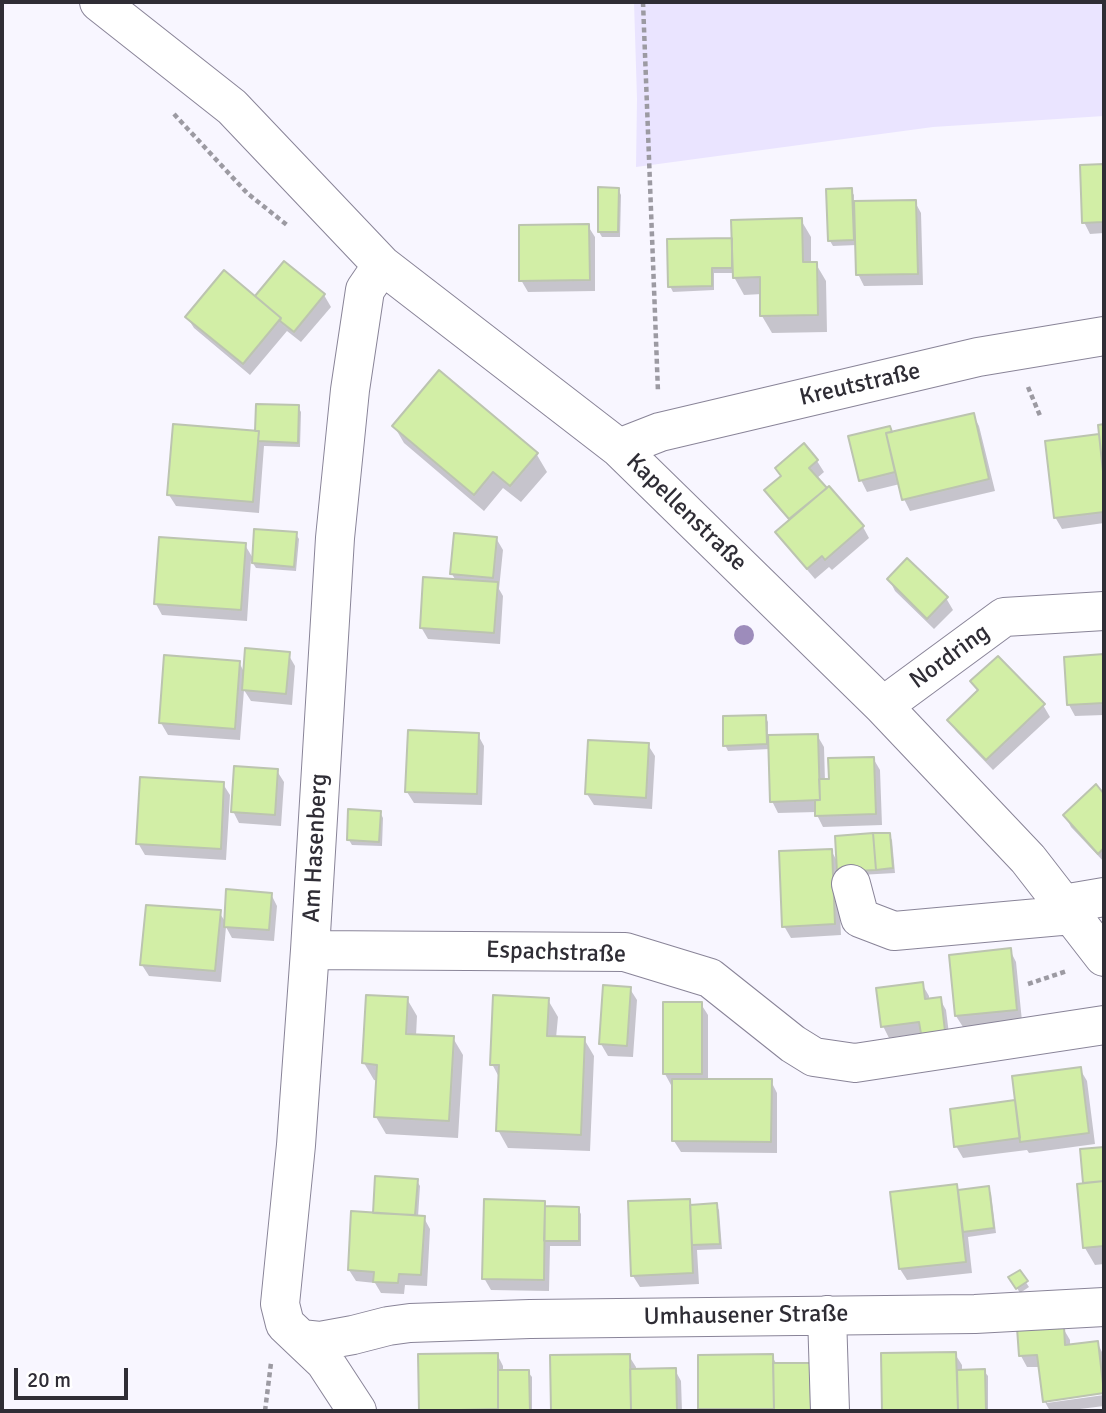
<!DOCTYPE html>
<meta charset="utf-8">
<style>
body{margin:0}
#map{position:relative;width:1106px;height:1413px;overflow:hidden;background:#f8f6ff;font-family:Signika,sans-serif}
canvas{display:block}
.frame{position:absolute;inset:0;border:4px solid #2f2d35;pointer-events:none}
.scale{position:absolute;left:14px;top:1368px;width:114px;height:32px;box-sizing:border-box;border:4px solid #2f2d35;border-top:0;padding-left:9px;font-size:21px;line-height:24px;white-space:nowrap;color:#2f2d35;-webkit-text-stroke:5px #fff;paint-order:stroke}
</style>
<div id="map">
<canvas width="1106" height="1413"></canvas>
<div class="frame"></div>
<div class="scale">20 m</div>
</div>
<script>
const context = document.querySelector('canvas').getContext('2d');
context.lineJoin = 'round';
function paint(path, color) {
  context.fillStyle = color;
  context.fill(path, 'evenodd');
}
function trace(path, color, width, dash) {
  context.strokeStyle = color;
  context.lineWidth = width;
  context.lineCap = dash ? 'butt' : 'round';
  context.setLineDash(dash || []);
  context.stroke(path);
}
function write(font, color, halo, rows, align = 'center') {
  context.font = font + ' Signika,sans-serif';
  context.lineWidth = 5;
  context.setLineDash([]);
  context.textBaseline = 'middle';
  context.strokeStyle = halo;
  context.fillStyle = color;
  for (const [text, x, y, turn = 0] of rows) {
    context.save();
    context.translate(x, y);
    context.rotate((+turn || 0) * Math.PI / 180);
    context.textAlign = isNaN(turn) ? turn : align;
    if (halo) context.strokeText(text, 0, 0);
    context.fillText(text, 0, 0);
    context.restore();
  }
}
paint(new Path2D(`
 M634 2H1104V116L933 127 636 167 637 99Z`), '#eae4ff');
paint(new Path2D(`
 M1104 166V233L1090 234 1084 222 1082 167Z
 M618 189 621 195 620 237H602L599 232Z
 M851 190 854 195V203L915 202 921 213 923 285 864 286 858 274 857 245 833 246 830 241Z
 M801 220 811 237V264H816L826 281 827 332 772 333 762 316V294L744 295 734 277V273H714V290L673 292 670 286 734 240Z
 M588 226 595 237V291L528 292 521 280Z
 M285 263 324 295 331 307 301 342 287 331 250 375 194 328 187 317 256 299Z
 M298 407 301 412 300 447 264 446 259 513 176 506 169 495Z
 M973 415 979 426 995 491 910 511 904 499 900 484 867 492 861 480 850 438 890 428 893 433Z
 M394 426 537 455 547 472 521 502 503 488 484 511 404 443Z
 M1104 426V523L1062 529 1055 517 1101 436 1100 427Z
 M817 461 824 472 816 479 863 527 869 538 832 570 829 567 815 579 784 543 778 532 790 521 773 502 767 491Z
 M296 534 299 539 296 571 256 568 251 560 247 621 162 615 156 604 245 545 254 560Z
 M496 538 503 550 499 589 503 596 500 644 428 639 421 627 456 581 452 574Z
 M889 579 946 598 953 610 934 629 895 591Z
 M288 654 295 666 292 705 251 701 244 690 240 740 168 735 161 723 239 662 245 674Z
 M1104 656V715L1075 716 1069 705 1066 658Z
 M972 681 1043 705 1050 717 993 770 956 731 949 720 978 692Z
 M765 716 768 722V737L817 735 824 747 825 781H831L873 758 880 770 882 825 823 827 817 815V812L778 813 772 801 770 749 728 751 725 745Z
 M478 735 484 746 482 805 414 803 407 792Z
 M648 745 655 756 652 809 594 805 587 794Z
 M277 771 284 782 281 826 239 823 233 811Z
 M223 784 230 795 226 860 145 855 138 843Z
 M1096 787 1104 796V862L1071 827 1065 815Z
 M380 812 383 818 382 846 352 845 349 840Z
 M889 835 892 840 895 873 842 876 838 870 841 935 791 938 784 926 831 850 838 863Z
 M271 894 277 906 274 941 232 938 226 927 221 982 149 976 142 965 219 912 226 923Z
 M1010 950 1016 962 1022 1021 963 1027 956 1016 951 956Z
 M922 984 929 996V1000L940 999 946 1010 950 1042 923 1033 889 1038 883 1026Z
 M630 989 637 1000 633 1057 608 1056 601 1044Z
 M407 999 417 1016 416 1036 453 1038 463 1055 458 1138 386 1134 376 1117 378 1081 374 1080 364 1063Z
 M548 1000 558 1017 556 1038 584 1039 594 1056 590 1151 508 1148 498 1130 500 1079 492 1064Z
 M701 1004 708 1015V1081H771L777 1093V1153L681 1152 674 1141V1085H671L665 1074Z
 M1080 1069 1087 1081 1095 1144 1029 1153 1027 1150 963 1158 956 1146 1017 1102Z
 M1104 1148V1264L1095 1265 1085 1248 1079 1185H1085L1082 1151Z
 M417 1181 420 1186 418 1217 424 1218 430 1229 427 1286 405 1285 404 1294 381 1293 375 1283 356 1281 349 1270 374 1214Z
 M956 1186 960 1191 988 1188 991 1193 996 1233 968 1237 972 1273 907 1280 900 1269Z
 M689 1201 692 1206 716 1205 719 1210 722 1249 697 1250 699 1284 640 1287 633 1276Z
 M544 1202 547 1208 578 1209 581 1214V1246H550L549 1291 491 1290 484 1278Z
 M1019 1272 1029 1287 1020 1293 1011 1278Z
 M1063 1328 1070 1340V1346L1097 1342 1103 1354 1104 1392 1047 1400V1403L1104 1395V1406L1064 1411H1050L1045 1402 1040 1367H1027L1021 1356 1019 1330Z
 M497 1354 503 1366V1372H528L532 1377V1411H421L420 1356Z
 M955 1354 962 1365V1371H984L988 1376V1411H884Z
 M629 1356 636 1367V1371L675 1370 681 1381 682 1411H552L551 1357Z
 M772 1356 777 1365 817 1411H701L700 1409Z`), '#0003');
const building = new Path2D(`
 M1104 164V222L1082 223 1080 165Z
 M598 187 619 188 618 232H598Z
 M852 188 854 240 828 241 826 189Z
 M916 200 918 274 856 275 854 201Z
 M802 218 803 262H817L818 315 760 316V277L733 278 731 220Z
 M589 224 590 280 519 281V225Z
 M732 238V268H712V286L668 287 667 239Z
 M284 261 325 294 294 332 280 321 281 318 255 296Z
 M224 270 281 318 243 364 185 317Z
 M439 370 538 453 510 486 493 472 474 495 392 426Z
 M256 404 299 405 298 443 258 441 259 431H255Z
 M974 413 989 479 902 500 886 433Z
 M173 424 259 431 253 502 167 495Z
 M1104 424V481L1098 425Z
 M890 426 892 432 886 433 895 472 859 481 848 436Z
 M1099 434 1104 481V512L1054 518 1045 441Z
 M804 443 818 460 809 468 827 488 789 519 764 490 781 476 775 468Z
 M829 486 864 526 825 560 822 556 807 569 775 532Z
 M254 529 297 532 294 567 252 563Z
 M454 533 497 537 493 578 450 574Z
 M159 537 246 543 241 610 154 604Z
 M907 558 948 597 927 619 887 579Z
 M423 577 498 582 494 633 420 628Z
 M245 648 290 652 286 694 242 690Z
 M1104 654V703L1067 705 1064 657Z
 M164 655 240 661 235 729 159 723Z
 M998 656 1045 704 986 760 947 720 978 690 970 681Z
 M766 715 767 744 723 746V716Z
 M408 730 479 733 477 794 405 792Z
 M818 734 820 800 770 802 768 735Z
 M588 740 649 743 646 798 585 794Z
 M874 757 876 814 815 816V800H820L819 779H829L828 758Z
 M234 766 278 769 275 815 231 812Z
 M140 777 224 782 221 849 136 844Z
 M1096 784 1104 794V848L1098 854 1063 815Z
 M348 809 381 811 379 842 347 840Z
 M873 833 876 870 837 872 835 836Z
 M873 833H890L893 868 876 870Z
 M832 849 835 924 782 927 779 851Z
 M226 889 272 893 269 930 224 927Z
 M146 905 221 910 215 971 140 965Z
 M1011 948 1017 1010 955 1016 949 955Z
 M923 982 925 999 941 997 945 1031 921 1034 919 1022 881 1027 876 988Z
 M603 985 631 987 627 1046 599 1044Z
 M366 995 408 997 406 1034 454 1036 449 1121 374 1117 377 1065 362 1063Z
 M493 995 549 998 547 1036 585 1037 581 1135 496 1131 499 1065H490Z
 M663 1002H702V1074H663Z
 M1081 1067 1089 1133 1020 1142 1012 1076Z
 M672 1079H772L771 1142 672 1141Z
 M1015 1100 1020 1138 954 1147 950 1109Z
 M1104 1147V1181L1083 1183 1080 1149Z
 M375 1176 418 1179 415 1215 373 1213Z
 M1104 1181V1246L1083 1248 1077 1184Z
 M957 1184 966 1262 899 1269 890 1192Z
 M989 1186 994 1228 963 1232 958 1190Z
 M484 1199 545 1201 544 1280 482 1279Z
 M690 1199 693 1273 631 1276 628 1201Z
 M717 1203 720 1244 692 1245 690 1205Z
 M545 1206 579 1207V1241H544Z
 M351 1211 425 1216 421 1275 399 1274 398 1283 373 1282 374 1272 348 1270Z
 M1020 1270 1028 1281 1016 1289 1008 1277Z
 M1064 1327 1065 1345 1098 1341 1104 1393 1043 1402 1037 1355 1019 1356 1017 1328Z
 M956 1352 958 1410 882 1411 881 1353Z
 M498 1353V1409L419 1411 418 1354Z
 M630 1354 631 1411H551L550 1355Z
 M773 1354 774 1409H698V1355Z
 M773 1363H810L811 1411H774Z
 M676 1368 677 1410H631L630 1369Z
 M985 1369 986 1410H958L957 1370Z
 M498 1370H529L530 1411H498Z`);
paint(building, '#d2eea6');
trace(building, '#bcc4b0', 2);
const minor = new Path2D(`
 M99 2 232 107 382 265 619 448 883 706 1028 859 1104 957
 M619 448 660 432 978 357 1104 336
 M883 706 1004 617 1104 611
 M851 884 860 918 894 931 1072 915
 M1063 904 1104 897
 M310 950 625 952 710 978 793 1044 814 1057 855 1063 1104 1025
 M827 1315 830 1411
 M301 1339 320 1341 353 1335 388 1326 410 1323 530 1319 975 1314 1104 1307
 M357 1411 325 1362 285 1324 280 1304 296 1145 310 950 335 538 350 390 365 290 382 265`);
trace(minor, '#898498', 40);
trace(new Path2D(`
 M643 2 658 392
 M174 114 247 193 287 225
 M1028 387 1041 418
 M1028 984 1067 971
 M265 1411 271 1363`), '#9c9aa2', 4.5, [5, 3.5]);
trace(minor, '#fff', 38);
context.fillStyle = '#9d8cbb';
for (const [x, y] of [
 [744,635]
]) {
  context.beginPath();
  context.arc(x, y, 10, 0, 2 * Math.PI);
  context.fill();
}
write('24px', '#2f2d35', '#fff', [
 ["Kreutstraße",860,385,-13],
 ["Kapellenstraße",686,513,44],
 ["Nordring",950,657,-36],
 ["Am Hasenberg",316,848,-87],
 ["Espachstraße",556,953,2],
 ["Umhausener Straße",746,1316,-1]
]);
</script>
